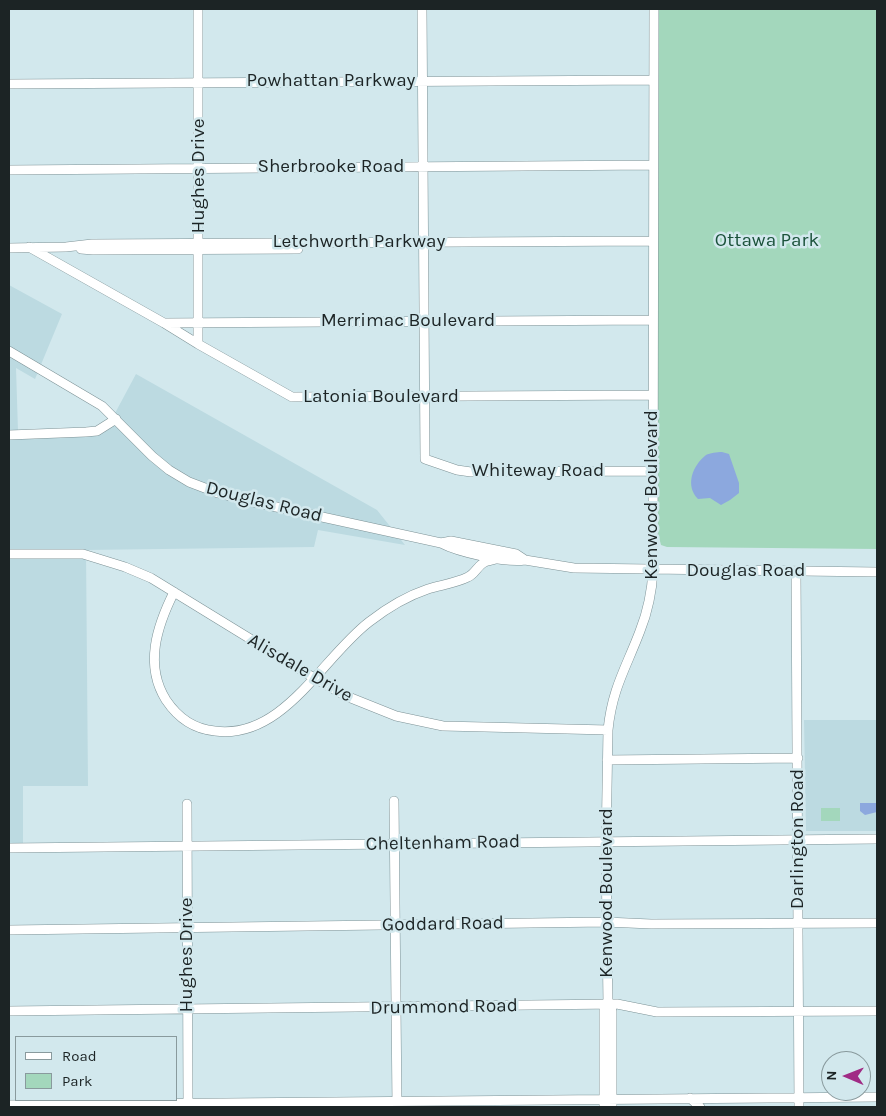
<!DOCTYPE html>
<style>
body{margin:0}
#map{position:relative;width:886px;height:1116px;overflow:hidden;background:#d2e8ed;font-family:Karla,sans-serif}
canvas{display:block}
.frame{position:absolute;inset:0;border:10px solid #1c2425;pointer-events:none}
.legend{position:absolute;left:15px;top:1036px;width:162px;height:65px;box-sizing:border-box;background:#d2e8ed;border:1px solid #899a9d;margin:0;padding:6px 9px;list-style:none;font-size:15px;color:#1c2425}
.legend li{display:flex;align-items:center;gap:10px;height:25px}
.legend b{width:25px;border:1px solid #899a9d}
.north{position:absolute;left:821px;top:1051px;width:50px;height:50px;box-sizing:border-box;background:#d2e8ed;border:1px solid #899a9d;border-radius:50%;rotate:271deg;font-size:14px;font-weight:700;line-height:20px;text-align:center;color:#1c2425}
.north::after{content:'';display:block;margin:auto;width:18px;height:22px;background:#a02b85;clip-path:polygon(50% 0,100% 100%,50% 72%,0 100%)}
</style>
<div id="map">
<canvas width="886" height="1116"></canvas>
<div class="frame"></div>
<ul class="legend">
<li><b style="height:6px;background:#fff"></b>Road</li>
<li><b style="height:14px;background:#a3d7bc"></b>Park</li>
</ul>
<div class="north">N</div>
</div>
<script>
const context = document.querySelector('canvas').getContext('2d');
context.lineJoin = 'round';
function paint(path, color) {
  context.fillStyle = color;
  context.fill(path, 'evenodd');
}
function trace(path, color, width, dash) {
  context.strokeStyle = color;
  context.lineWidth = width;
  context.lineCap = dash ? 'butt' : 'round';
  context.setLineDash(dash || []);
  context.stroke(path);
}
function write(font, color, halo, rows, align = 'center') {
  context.font = font + ' Karla,sans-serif';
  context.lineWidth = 5;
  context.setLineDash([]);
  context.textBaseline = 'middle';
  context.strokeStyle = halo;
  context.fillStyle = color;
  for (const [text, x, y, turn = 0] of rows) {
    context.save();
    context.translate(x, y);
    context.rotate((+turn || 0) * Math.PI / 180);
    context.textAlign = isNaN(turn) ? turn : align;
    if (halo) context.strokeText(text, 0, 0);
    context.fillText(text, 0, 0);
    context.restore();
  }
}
paint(new Path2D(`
 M9 285 62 314 35 379 16 368 18 431 106 430 136 374 377 510 405 545 318 530 314 547 86 550 88 786H23V845H9Z
 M804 720H877V831H806Z`), '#bcdae1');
paint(new Path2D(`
 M657 9H877V549L667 547 661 545 658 533 657 429Z
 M821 808H840V821H821Z`), '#a3d7bc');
paint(new Path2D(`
 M722 452 729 454 739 483V493L730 500 721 505 710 498 698 499C685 486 692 466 706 455 710 453 717 452 722 452Z
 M860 803H877V812L865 815 860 811Z`), '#8ca8de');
const minor = new Path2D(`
 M198 9V344
 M422 9 425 459 457 470 471 472 652 471
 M9 84 653 80
 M9 170 653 165
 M29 247 164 323 198 344 292 397 652 395
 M9 248 66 247 92 244 653 241
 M81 249 93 250 298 249
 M165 323 653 320
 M9 351 102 406 152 456 169 470 189 482 218 493 249 501 441 543C458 552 506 563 525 560
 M9 435 86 432 97 431 116 419
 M441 543 451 541 516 554 525 560 574 568 877 572
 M9 554H83L125 567 151 578 314 678 346 696 396 716 443 726 608 730
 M796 571 799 1107
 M174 592C157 626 144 665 166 700 178 718 193 729 215 731 283 740 322 658 369 622 387 608 407 596 428 589 441 585 456 583 468 577 475 574 478 565 485 562 488 561 492 560 496 559
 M607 760 798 758
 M394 801 397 1107
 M187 804 188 1107
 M9 848 877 839
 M9 930 606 922 651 924 877 923
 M9 1011 617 1004 657 1012 877 1011
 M690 1098 700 1107
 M9 1105 877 1097
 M604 1107V1010L608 1005
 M612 1107V1011L608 1005 606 848 608 730C612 689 626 668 640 631 648 611 652 591 653 570L654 9`);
trace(minor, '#7d9296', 10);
trace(minor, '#fff', 9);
write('19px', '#1c2425', '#d2e8ed', [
 ["Powhattan Parkway",331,81],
 ["Sherbrooke Road",331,167],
 ["Hughes Drive",199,176,-90],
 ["Letchworth Parkway",359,242],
 ["Merrimac Boulevard",408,321],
 ["Latonia Boulevard",381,397],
 ["Whiteway Road",538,471],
 ["Kenwood Boulevard",652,495,-90],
 ["Douglas Road",264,502,14],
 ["Douglas Road",746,571],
 ["Alisdale Drive",300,668,30],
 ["Darlington Road",798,839,-90],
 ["Cheltenham Road",443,843,-1],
 ["Kenwood Boulevard",607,893,-90],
 ["Goddard Road",443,924,-1],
 ["Hughes Drive",187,955,-90],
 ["Drummond Road",444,1007,-1]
]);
write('19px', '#1b523b', '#d2e8ed', [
 ["Ottawa Park",767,241]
]);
</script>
